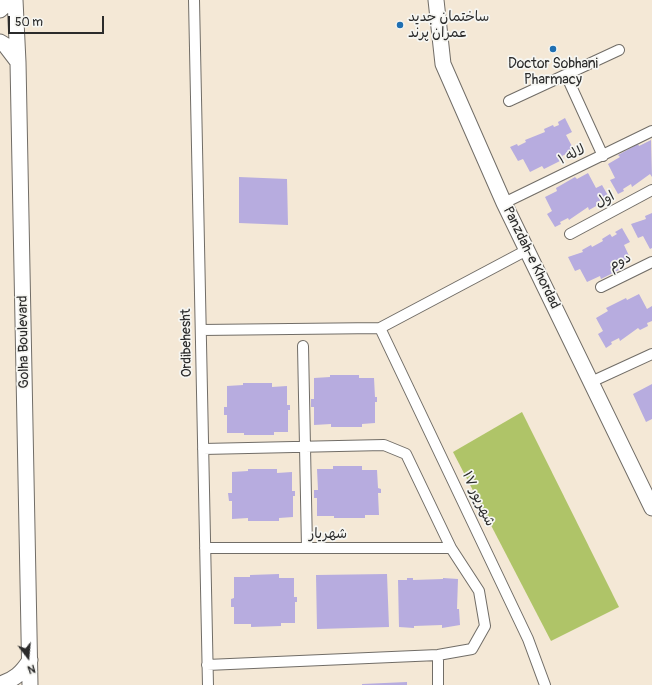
<!DOCTYPE html>
<meta charset="utf-8">
<style>
body{margin:0}
#map{position:relative;width:652px;height:685px;overflow:hidden;background:#f4e8d6;font-family:Pangolin,sans-serif}
canvas{display:block}
.north{position:absolute;left:8px;top:637px;width:40px;height:40px;-webkit-text-stroke:3px #f6f6f2;paint-order:stroke;rotate:164deg;font-size:11px;font-weight:700;line-height:16px;text-align:center;color:#2b2b2b}
.north::after{content:'';display:block;margin:auto;width:14px;height:18px;background:#2b2b2b;clip-path:polygon(50% 0,100% 100%,50% 72%,0 100%)}
.scale{position:absolute;left:8px;top:16px;width:96px;height:18px;box-sizing:border-box;border:2px solid #2b2b2b;border-top:0;padding-left:5px;font-size:12px;line-height:14px;white-space:nowrap;color:#2b2b2b;-webkit-text-stroke:3px #f6f6f2;paint-order:stroke}
</style>
<div id="map">
<canvas width="652" height="685"></canvas>
<div class="north">N</div>
<div class="scale">50 m</div>
</div>
<script>
const context = document.querySelector('canvas').getContext('2d');
context.lineJoin = 'round';
function paint(path, color) {
  context.fillStyle = color;
  context.fill(path, 'evenodd');
}
function trace(path, color, width, dash) {
  context.strokeStyle = color;
  context.lineWidth = width;
  context.lineCap = dash ? 'butt' : 'round';
  context.setLineDash(dash || []);
  context.stroke(path);
}
function write(font, color, halo, rows, align = 'center') {
  context.font = font + ' Pangolin,"Playpen Sans Arabic",sans-serif';
  context.lineWidth = 3.5;
  context.setLineDash([]);
  context.textBaseline = 'middle';
  context.strokeStyle = halo;
  context.fillStyle = color;
  for (const [text, x, y, turn = 0] of rows) {
    context.save();
    context.translate(x, y);
    context.rotate((+turn || 0) * Math.PI / 180);
    context.textAlign = isNaN(turn) ? turn : align;
    if (halo) context.strokeText(text, 0, 0);
    context.fillText(text, 0, 0);
    context.restore();
  }
}
paint(new Path2D(`
 M522 412 619 607 551 641 453 452Z`), '#afc468');
paint(new Path2D(`
 M565 118 572 132 566 135 574 150 562 156 564 159 544 169 542 166 530 172 523 159 518 161 510 147 517 144 518 146 526 142 525 140 545 132 544 129 553 125 554 127 559 125 558 122Z
 M651 140 652 177 650 174 632 187 631 184 623 189 624 191 618 194 610 180 615 178 608 164 620 157 618 155 638 144 639 146Z
 M588 173 596 188 602 185 610 199 603 203 601 200 596 203 598 205 589 210 588 207 569 220 568 218 560 222 561 224 555 227 547 214 552 211 545 197 557 191 556 188 575 177 577 179Z
 M239 177 287 179 288 225 239 223Z
 M652 213V248L650 249 643 236 638 238 631 224 646 219 645 216Z
 M622 228 630 242 624 245 631 260 620 266 621 269 601 279 600 276 587 282 580 269 575 271 568 257 583 252 582 250 591 245 592 247 603 241 602 239 610 234 612 237 617 234 615 232Z
 M639 294 647 309 652 306V321L647 323 648 326 640 330 638 328 620 341 619 338 611 342 612 344 606 348 598 334 603 331 596 318 608 311 606 308 626 298 627 300Z
 M330 375H359V378H374L375 397H377V402H375V423L362 424V427H331V424L314 425V407H311V399H314V378L330 377Z
 M243 383H272V387L287 386V405H290V410H288V432H274V435H244V433H227V415H224V407H227V386L243 385Z
 M652 384V419L646 422 633 394Z
 M333 466H362V470H377L378 488 381 489V493H378L379 515H365V518H334V516H317V498H314V490H318L317 469H333Z
 M248 469H277V473L292 472V491H295V496H293V517L279 518V521H248V518L232 519V501H229L228 493H232V472L248 471Z
 M279 574V578H294V597H297V602H295V623H281V626L251 627V624H234V607H231V599L234 598V577H250V575Z
 M387 574 389 627 317 629 316 575Z
 M407 578H413V580L443 579V578L458 579 457 609H459L460 625 442 628V625L414 626V628L399 627 398 580H407Z
 M407 682V685H362V684Z`), '#b7acdf');
const street = new Path2D(`
 M194 0 208 685
 M566 75 603 156
 M509 101 619 50
 M504 203 652 131
 M570 234 652 190
 M601 287 652 262
 M380 328 528 639 545 685
 M201 330 380 328 527 250
 M303 346 307 548
 M591 382 652 354
 M203 449 384 445 406 454 451 548 479 591 485 626 472 649 438 655 207 665
 M205 548H451
 M438 685V655`);
const secondary = new Path2D(`
 M15 0 18 62 30 685
 M436 0 443 64 504 203 652 508
 M0 10 11 0
 M0 42 5 45 18 62
 M0 684C14 680 22 673 30 660`);
trace(street, '#716d67', 12);
trace(secondary, '#716d67', 17);
trace(street, '#fff', 10);
trace(secondary, '#fff', 15);
for (const [x, y, r, color] of [
 [400,25,4,"#1f6fb2"],
 [553,49,4,"#1f6fb2"]
]) {
  const dot = new Path2D();
  dot.arc(x, y, r, 0, 2 * Math.PI);
  context.fillStyle = color;
  context.fill(dot);
  trace(dot, '#f6f6f2', 1.5);
}
write('14px', '#2b2b2b', '#f6f6f2', [
 ["ساختمان جدید",408,17],
 ["عمران پرند",408,33],
 ["Doctor Sobhani",553,64,"center"],
 ["Pharmacy",553,80,"center"]
], 'left');
write('14px', '#2b2b2b', '#f6f6f2', [
 ["لاله ۱",572,155,-26],
 ["اول",605,200,-28],
 ["Panzdah-e Khordad",531,258,64],
 ["دوم",620,262,-26],
 ["Golha Boulevard",24,342,-91],
 ["Ordibehesht",187,343,-91],
 ["۱۷ شهریور",478,499,65],
 ["شهریار",328,534]
]);
</script>
